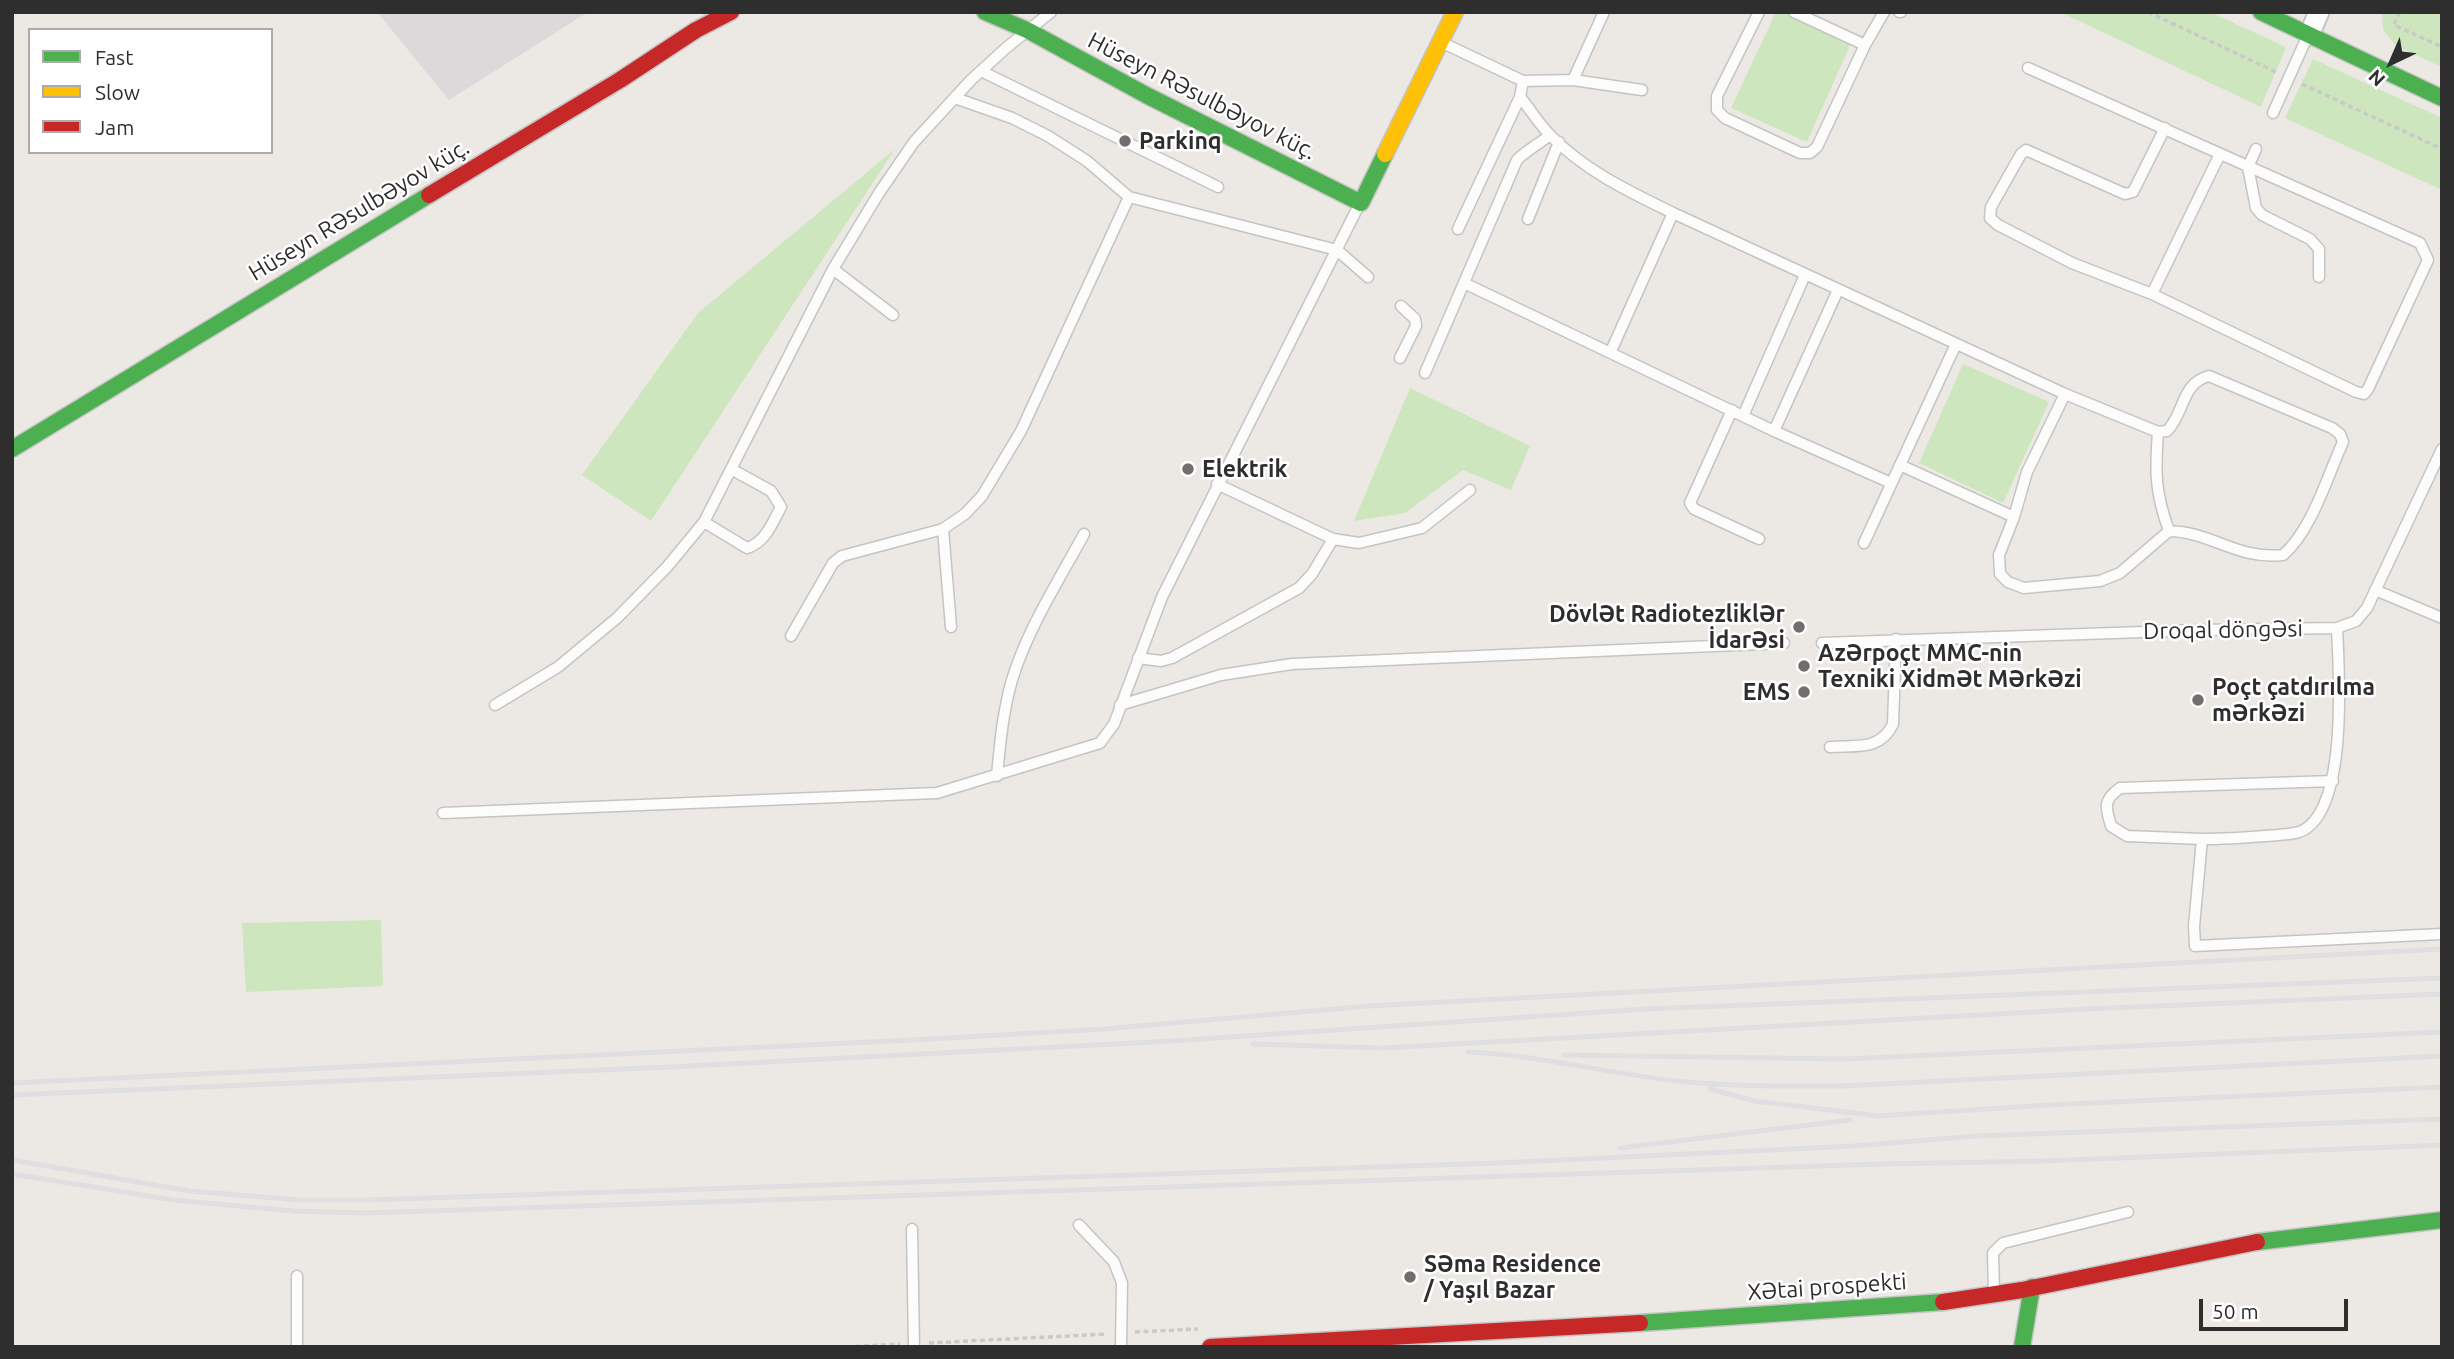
<!DOCTYPE html>
<meta charset="utf-8">
<style>
body{margin:0}
#map{position:relative;width:2454px;height:1359px;overflow:hidden;background:#ece8e4;font-family:Ubuntu,sans-serif}
canvas{display:block}
.frame{position:absolute;inset:0;border:14px solid #2e2e2e;pointer-events:none}
.legend{position:absolute;left:28px;top:28px;width:245px;height:126px;box-sizing:border-box;background:#fff;border:2px solid #ababab;margin:0;padding:9px 12px;list-style:none;font-size:21px;color:#2e2e2e}
.legend li{display:flex;align-items:center;gap:14px;height:35px}
.legend b{width:35px;border:2px solid #ababab}
.north{position:absolute;left:2356px;top:28px;width:70px;height:70px;-webkit-text-stroke:5px #fff;paint-order:stroke;rotate:224deg;font-size:19px;font-weight:700;line-height:28px;text-align:center;color:#2e2e2e}
.north::after{content:'';display:block;margin:auto;width:24px;height:32px;background:#2e2e2e;clip-path:polygon(50% 0,100% 100%,50% 72%,0 100%)}
.scale{position:absolute;left:2199px;top:1299px;width:149px;height:32px;box-sizing:border-box;border:4px solid #2e2e2e;border-top:0;padding-left:9px;font-size:21px;line-height:24px;white-space:nowrap;color:#2e2e2e;-webkit-text-stroke:5px #fff;paint-order:stroke}
</style>
<div id="map">
<canvas width="2454" height="1359"></canvas>
<div class="frame"></div>
<ul class="legend">
<li><b style="height:9px;background:#4caf50"></b>Fast</li>
<li><b style="height:9px;background:#ffc107"></b>Slow</li>
<li><b style="height:9px;background:#c62828"></b>Jam</li>
</ul>
<div class="north">N</div>
<div class="scale">50 m</div>
</div>
<script>
const context = document.querySelector('canvas').getContext('2d');
context.lineJoin = 'round';
function paint(path, color) {
  context.fillStyle = color;
  context.fill(path, 'evenodd');
}
function trace(path, color, width, dash) {
  context.strokeStyle = color;
  context.lineWidth = width;
  context.lineCap = dash ? 'butt' : 'round';
  context.setLineDash(dash || []);
  context.stroke(path);
}
function write(font, color, halo, rows, align = 'center') {
  context.font = font + ' Ubuntu,sans-serif';
  context.lineWidth = 5;
  context.setLineDash([]);
  context.textBaseline = 'middle';
  context.strokeStyle = halo;
  context.fillStyle = color;
  for (const [text, x, y, turn = 0] of rows) {
    context.save();
    context.translate(x, y);
    context.rotate((+turn || 0) * Math.PI / 180);
    context.textAlign = isNaN(turn) ? turn : align;
    if (halo) context.strokeText(text, 0, 0);
    context.fillText(text, 0, 0);
    context.restore();
  }
}
paint(new Path2D(`
 M377 12H588L449 100Z`), '#dcd9db');
paint(new Path2D(`
 M1776 12H1792L1852 41 1807 142 1731 108Z
 M2060 12H2210L2286 47 2261 107Z
 M2442 12V67L2396 46 2383 30 2382 12Z
 M2313 59 2442 118V190L2285 118Z
 M895 149 651 521 582 475 698 313Z
 M1963 364 2049 402 2003 503 1919 463Z
 M1410 388 1530 446 1511 490 1463 470 1405 513 1354 521Z
 M381 920 383 986 246 992 242 923Z`), '#cee6be');
const lane = new Path2D(`
 M1759 12 1717 96V110L1725 118 1800 153H1810L1817 147 1865 45 1884 12
 M1794 12 1865 45
 M1899 12H1901
 M1441 42 1523 81 1573 80 1642 90
 M2028 68 2420 243 2428 260 2368 389 2364 394 2356 392 2152 294
 M981 71 1218 187
 M1573 80 1604 12
 M1520 97C1530 109 1539 124 1550 135 1585 171 1630 192 1673 213
 M955 98 1012 118 1048 136 1087 161 1129 197 1337 250 1368 277
 M2273 113 2308 35
 M2165 128 2133 192 2125 194 2026 150 2021 154 1991 207 1990 218 1998 225 2072 263 2152 294 2220 154
 M2256 149 2248 167 2256 208 2262 215 2310 239 2319 249V277
 M1528 219 1559 142
 M1458 229 1520 97 1523 81
 M833 269 893 315
 M1464 283 1774 431 1891 483
 M1611 351 1673 213 2065 394 2158 432 2167 431C2185 413 2181 383 2209 376L2332 428 2340 434 2343 442C2327 477 2312 530 2283 555 2237 560 2212 532 2169 531L2120 573 2100 581 2024 588 2008 582 2000 574 1999 555 2014 517 2027 472 2065 394
 M1400 358 1416 326 1415 319 1401 306
 M1425 373 1517 160C1527 150 1539 144 1550 135
 M1732 410 1690 503 1694 509 1759 539
 M1743 416 1805 275
 M1774 431 1838 290
 M2158 432C2155 472 2155 492 2169 531
 M1900 465 2014 517
 M1217 484 1333 539 1359 543 1422 528 1470 490
 M704 522 747 548C766 542 772 523 781 507L771 491 731 469
 M943 529 951 627
 M1864 543 1956 344
 M2375 590 2442 618
 M2337 628C2339 672 2349 814 2299 832 2293 834 2284 834 2278 835 2252 837 2228 839 2202 839L2194 926 2195 946 2442 934
 M791 636 833 563 842 556 943 529 965 514 982 496 1021 431 1129 197
 M1822 643 2201 630 2337 628 2356 621 2367 608 2442 449
 M1138 658 1161 661 1172 658 1299 588 1312 574 1333 539
 M495 705 558 667 617 618 667 567 704 522 833 269 879 193 914 142 971 80 1006 48 1051 12
 M1120 705 1221 675 1292 664 1784 643
 M1830 747C1857 745 1880 751 1893 724L1896 639
 M997 776C1000 743 1003 711 1012 680 1027 630 1059 580 1084 534
 M443 813 937 793 1100 743 1114 724 1162 597 1360 203
 M2202 839 2127 836 2111 826C2106 808 2102 801 2120 788L2333 781
 M1079 1225 1114 1262 1122 1283 1121 1347
 M912 1229 914 1347
 M297 1276V1347
 M1994 1291 1993 1253 2003 1243 2128 1212`);
const street = new Path2D(`
 M2309 35 2319 12`);
const fast = new Path2D(`
 M985 12 1029 31 1146 95 1361 203 1385 154
 M2261 12 2442 98
 M12 449 429 195
 M2257 1242 2442 1220
 M1640 1323 1943 1302
 M2022 1347 2032 1287`);
const slow = new Path2D(`
 M1385 154 1455 12`);
const jam = new Path2D(`
 M429 195 620 80 696 30 731 12
 M1943 1302 2022 1290 2257 1242
 M1210 1347 1640 1323`);
trace(lane, '#c5c4c5', 13);
trace(street, '#c5c4c5', 23);
trace(fast, '#c5c4c5', 19);
trace(slow, '#c5c4c5', 19);
trace(jam, '#c5c4c5', 19);
trace(new Path2D(`
 M2148 12 2276 72
 M2400 12 2394 25 2442 47
 M2302 84 2442 149
 M1135 1332 1198 1329
 M929 1343 1107 1334
 M847 1347 900 1344`), '#c9c9c8', 3.5, [5, 3.5]);
trace(lane, '#fcfcfb', 10);
trace(street, '#fcfcfb', 19);
trace(fast, '#4caf50', 16);
trace(slow, '#ffc107', 16);
trace(jam, '#c62828', 16);
trace(new Path2D(`
 M1253 1044 1383 1048 2087 1009 2442 994
 M1468 1052C1538 1055 1606 1073 1676 1081 1731 1087 1787 1086 1842 1086L2442 1056
 M1564 1055 1844 1059 2442 1032
 M12 1083 912 1040 1104 1029 1369 1006 2442 949
 M1710 1089 1755 1101 1878 1116 2048 1105 2442 1087
 M12 1095 670 1067 1172 1041 1645 1009 2442 978
 M1620 1148 1850 1120
 M12 1160 190 1191 299 1200H367L1499 1163 1854 1146 1976 1136 2442 1119
 M12 1174 174 1200 293 1211 364 1213 1882 1164 2045 1161 2442 1145`), '#dfdfe1', 5);
for (const [x, y, r, color] of [
 [1125,141,7,"#706f6e"],
 [1188,469,7,"#706f6e"],
 [1799,627,7,"#706f6e"],
 [1804,666,7,"#706f6e"],
 [1804,692,7,"#706f6e"],
 [2198,700,7,"#706f6e"],
 [1410,1277,7,"#706f6e"]
]) {
  const dot = new Path2D();
  dot.arc(x, y, r, 0, 2 * Math.PI);
  context.fillStyle = color;
  context.fill(dot);
  trace(dot, '#fff', 2.5);
}
write('23px', '#2e2e2e', '#fff', [
 ["Hüseyn Rəsulbəyov küç.",1202,96,27],
 ["Hüseyn Rəsulbəyov küç.",359,210,-31],
 ["Droqal döngəsi",2223,630,-1],
 ["Xətai prospekti",1827,1287,-4]
]);
write('bold 23px', '#2e2e2e', '#fff', [
 ["Parkinq",1139,141],
 ["Elektrik",1202,469],
 ["Dövlət Radiotezliklər",1785,614,"right"],
 ["İdarəsi",1785,640,"right"],
 ["Azərpoçt MMC-nin",1818,653],
 ["Texniki Xidmət Mərkəzi",1818,679],
 ["Poçt çatdırılma",2212,687],
 ["mərkəzi",2212,713],
 ["EMS",1790,692,"right"],
 ["Səma Residence",1424,1264],
 ["/ Yaşıl Bazar",1424,1290]
], 'left');
</script>
